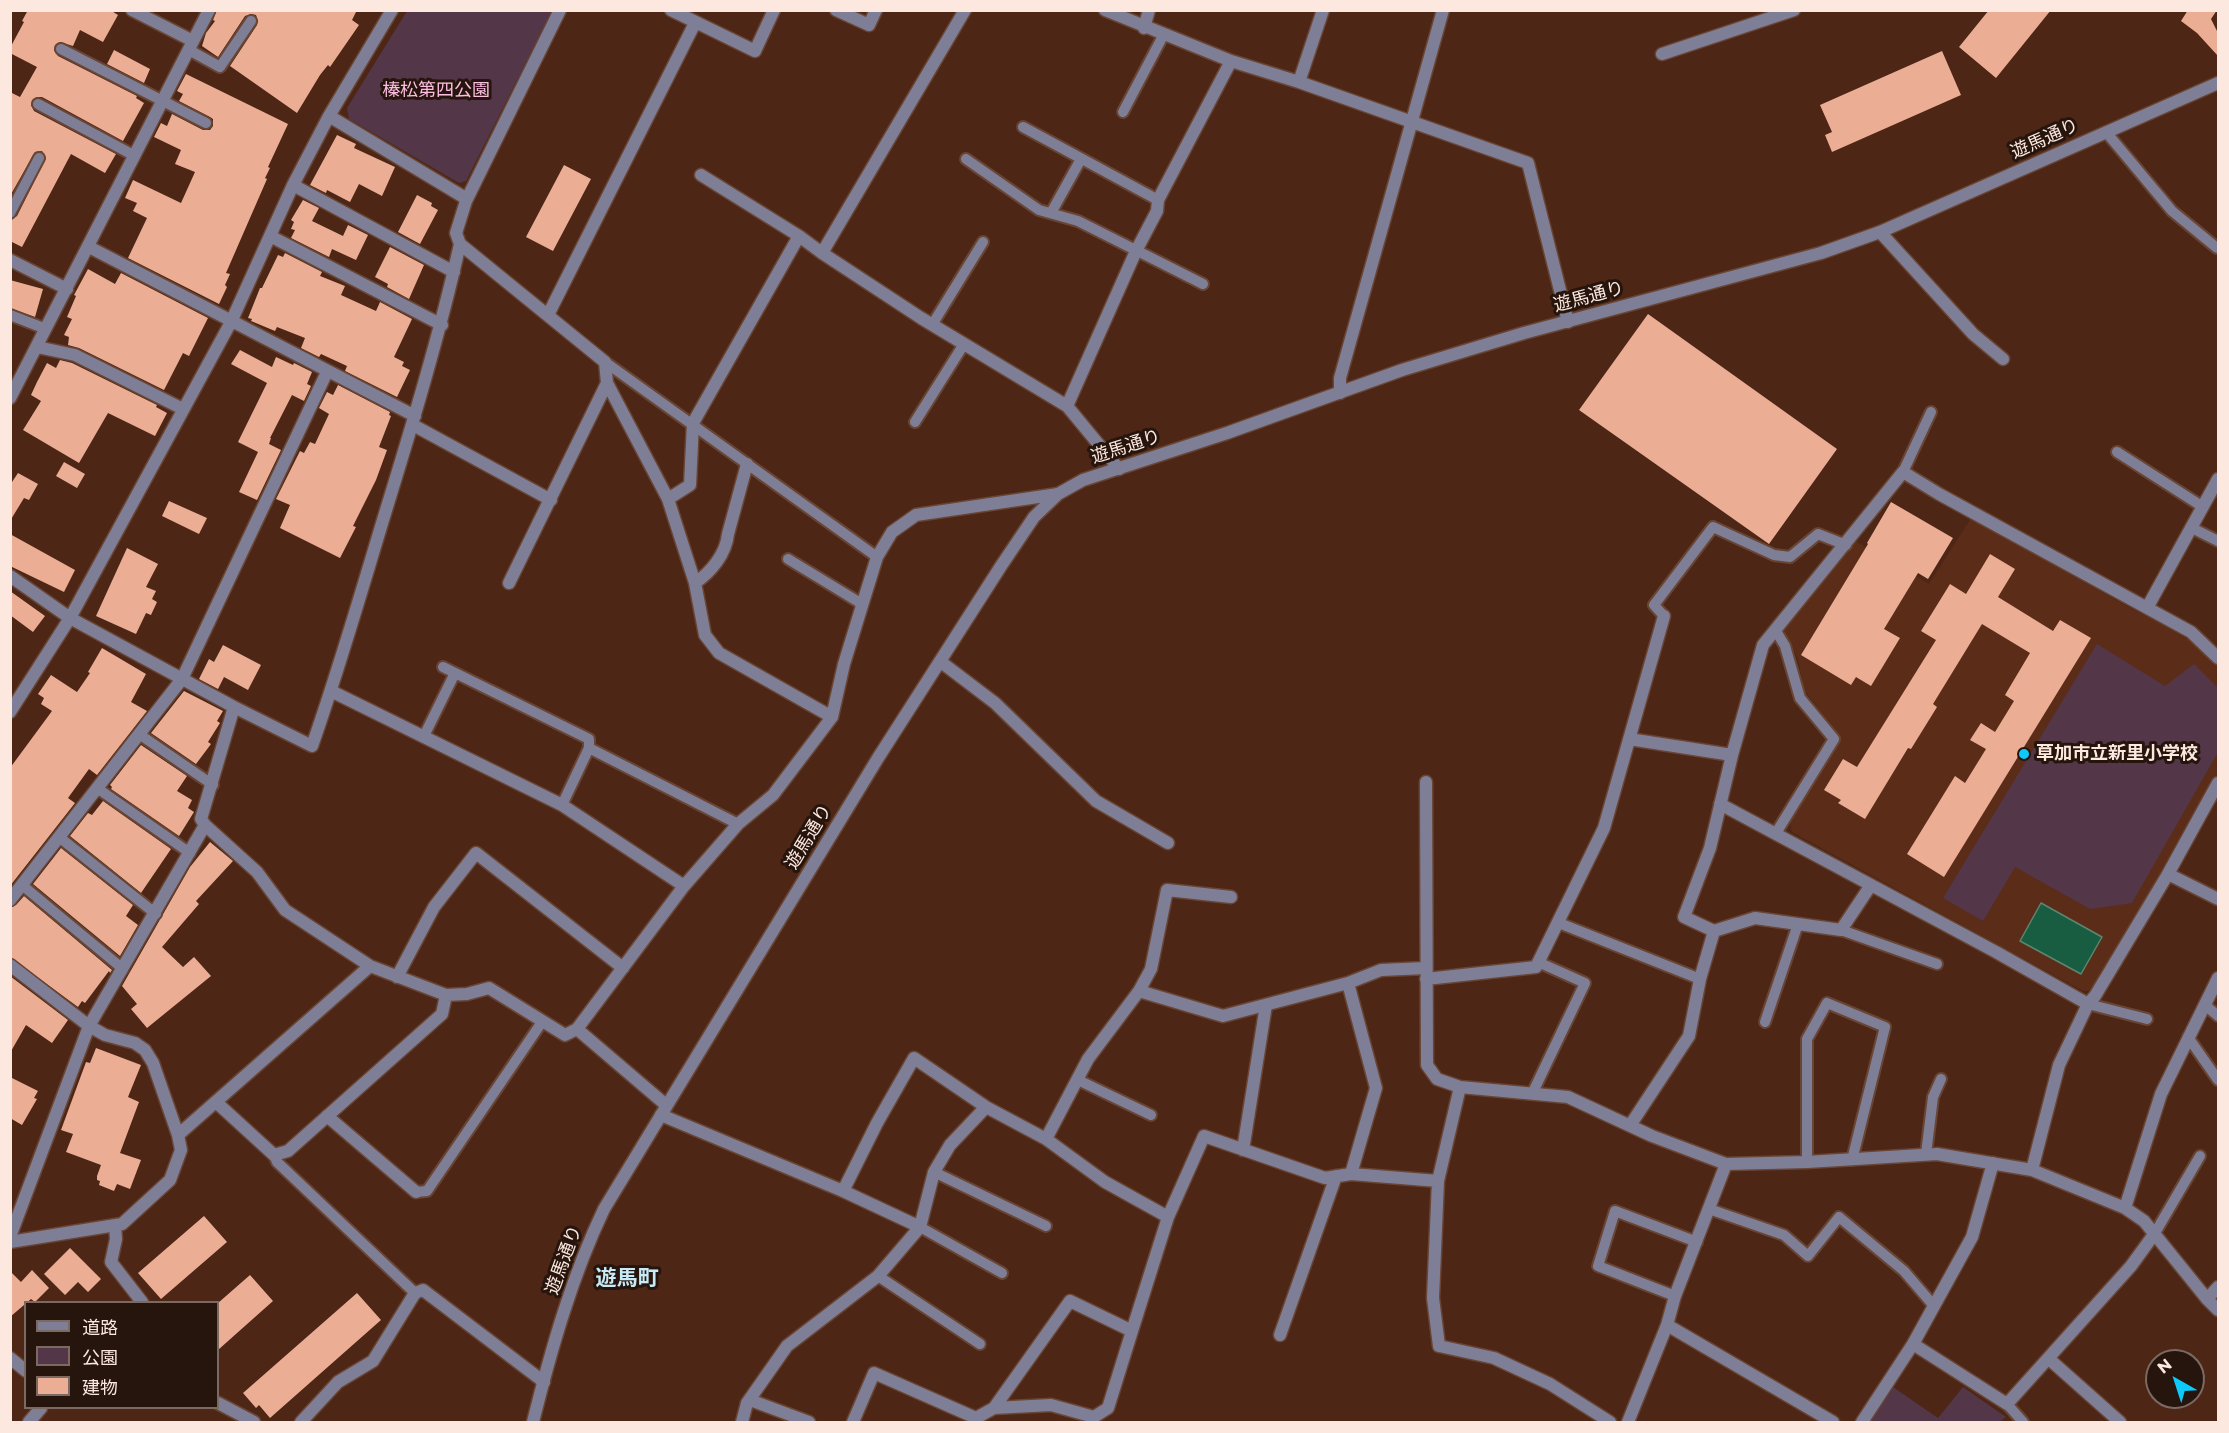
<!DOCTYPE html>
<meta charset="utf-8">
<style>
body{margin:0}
#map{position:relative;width:2229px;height:1433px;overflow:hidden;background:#4d2615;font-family:Montserrat,"Noto Sans JP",sans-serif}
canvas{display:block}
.frame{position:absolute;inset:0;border:12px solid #fde8df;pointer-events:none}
.legend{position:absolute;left:24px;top:1301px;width:195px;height:108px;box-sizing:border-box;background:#26150d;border:2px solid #7c6961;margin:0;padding:8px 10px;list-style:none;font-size:18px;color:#fde8df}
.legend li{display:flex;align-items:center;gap:12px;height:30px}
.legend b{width:30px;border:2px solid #7c6961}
.north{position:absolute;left:2145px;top:1349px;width:60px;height:60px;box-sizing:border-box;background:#26150d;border:2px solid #7c6961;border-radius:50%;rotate:321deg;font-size:16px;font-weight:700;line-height:24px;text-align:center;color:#fde8df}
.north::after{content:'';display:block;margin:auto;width:21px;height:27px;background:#0ecafa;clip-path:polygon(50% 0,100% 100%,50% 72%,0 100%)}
</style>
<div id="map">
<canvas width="2229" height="1433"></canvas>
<div class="frame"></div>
<ul class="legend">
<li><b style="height:8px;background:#7e7f97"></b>道路</li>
<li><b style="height:16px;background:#533647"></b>公園</li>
<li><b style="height:16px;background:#ebae95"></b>建物</li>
</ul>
<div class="north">N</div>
</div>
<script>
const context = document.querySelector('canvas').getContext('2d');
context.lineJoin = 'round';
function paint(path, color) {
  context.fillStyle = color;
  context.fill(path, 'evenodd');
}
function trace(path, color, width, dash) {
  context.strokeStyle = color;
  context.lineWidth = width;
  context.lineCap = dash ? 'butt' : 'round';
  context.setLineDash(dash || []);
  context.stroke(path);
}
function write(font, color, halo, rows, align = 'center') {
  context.font = font + ' Montserrat,"Noto Sans JP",sans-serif';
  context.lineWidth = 6;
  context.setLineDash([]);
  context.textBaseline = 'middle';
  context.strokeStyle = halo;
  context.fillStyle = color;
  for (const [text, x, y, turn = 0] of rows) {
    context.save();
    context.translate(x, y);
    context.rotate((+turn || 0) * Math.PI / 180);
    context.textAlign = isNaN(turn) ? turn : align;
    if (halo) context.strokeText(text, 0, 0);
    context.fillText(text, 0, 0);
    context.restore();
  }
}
paint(new Path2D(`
 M1971 518 2130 608 2166 626 2198 646 2218 665V773L2093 990 2083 991 1792 832 1790 823 1840 736 1804 690 1798 659 1783 629 1855 541 1929 584Z`), '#5b2d19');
paint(new Path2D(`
 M407 11H552L466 181 459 183 349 119 347 108Z
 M2097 644 2165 686 2194 664 2218 688V752L2132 903 2090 909 2015 867 1983 921 1943 898Z
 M1893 1387 1938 1418 1963 1387 2006 1417 1999 1422H1868Z`), '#533647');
const water = new Path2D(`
 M2041 903 2102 937 2081 974 2020 941Z`);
paint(water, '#185c42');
trace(water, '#5d8671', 1.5);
paint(new Path2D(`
 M28 10H110L118 15 103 42 80 30 73 46 60 42 55 45 54 50 58 56 137 96 136 98 144 103 123 141 42 97H37L32 100 31 105 34 111 116 154 105 173 71 154 22 247 10 241V220L17 216 46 158 42 151 35 152 10 196V92L20 97 37 67 10 53V48L24 22 22 21Z
 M217 10H357L352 20 359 25 330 67 328 65 320 75 297 113 230 66 257 25 258 21 256 15 251 14 245 16 218 57 202 46 206 33 215 21 213 20Z
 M1989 10H2051L1996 78 1959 47Z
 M2188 10H2217L2211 19 2218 33V56L2197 33 2181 21Z
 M114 50 150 69 144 83 107 64Z
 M1942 51 1961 95 1832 152 1825 135 1832 132 1820 105Z
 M186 74 288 124 268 167 270 168 265 178 267 179 226 273 230 274 225 285 227 287 219 304 128 258 147 218 133 211 137 203 125 198 133 180 181 203 195 172 175 164 181 150 154 137 161 123 167 126 172 114 203 130H210L213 126V119L210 117 179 101 183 94 177 91Z
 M337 135 356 144 354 148 395 167 382 196 359 184 350 202 327 190 326 193 310 185Z
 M564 165 591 179 553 251 526 237Z
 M417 195 432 203 431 206 438 210 420 244 398 232Z
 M303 200 319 208 312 221 343 236 348 225 368 235 356 260 332 249 329 257 291 238 295 230 291 229 294 222 291 220Z
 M390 247 424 265 409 299 387 287 388 284 375 277Z
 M285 253 322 272 320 276 345 286 341 295 376 311 380 302 412 319 394 357 404 362 402 366 410 370 397 397 345 371 347 366 321 354 319 357 301 348 305 338 277 327 275 331 251 321 252 319 248 318 260 288H262L278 255 283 257Z
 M88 269 115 284 121 273 208 318 189 356 183 353 164 390 79 348 68 345 69 337 64 335 72 319 67 317 76 296 74 295Z
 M10 280 43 289 35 317 10 308Z
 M1648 314 1837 449 1769 544 1579 410Z
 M240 350 272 367 276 357 293 365 294 363 312 372 307 384 311 386 304 401 292 395 270 438H271L269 444 281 450 257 500 239 492 258 452 238 442 267 383 231 364Z
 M60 360 72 363 157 405 156 407 167 413 155 436 108 413 79 463 23 430 41 401 31 395 37 382 47 363 56 368Z
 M338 385 390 412 389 415 391 416 379 447 387 450 376 480 353 526 356 527 340 558 280 528 290 505 276 499 300 451 304 453 310 442 315 444 329 414 319 408 327 392 333 395Z
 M64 462 85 474 77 488 56 476Z
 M18 473 38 484 29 500 24 498 10 521V485Z
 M169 501 207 518 199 534 162 516Z
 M1891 502 1953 538 1928 579 1918 573 1884 629 1900 638 1871 686 1856 677 1851 685 1801 655 1868 544 1867 543Z
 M10 534 75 570 64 592 10 566Z
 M127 548 158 564 146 587 156 591 152 599 157 602 151 615 146 613 136 634 96 616Z
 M1990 554 2015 569 1998 597 2053 631 2060 620 2091 638 1944 877 1907 854 1955 776 1965 783 1986 749 1970 740 1981 723 1995 732 2014 701 2005 695 2030 653 1982 624 1933 704 1937 707 1911 749 1908 748 1865 819 1838 803 1841 800 1824 790 1843 759 1857 767 1936 640 1921 631 1950 584 1966 594Z
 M10 591 45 616 33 632 10 615Z
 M223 645 261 665 248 690 224 677 218 689 199 679 209 659 214 662Z
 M102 648 146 674 131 702 147 711 97 775 89 769 68 798 75 803 10 886V768L52 711 41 704 44 698 38 694 51 675 77 692 90 673 88 672Z
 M184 691 223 711 217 721 220 723 208 742 211 744 196 764 151 733Z
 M141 745 187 776 177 791 192 800 188 808 194 812 179 836 111 789 112 787 110 785Z
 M103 801 171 849 141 893 70 836 88 813 92 815Z
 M210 842 233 861 196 901 199 904 162 947 183 967 194 957 211 976 147 1028 131 1009 137 1004 122 986 190 867Z
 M61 848 133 905 126 916 138 925 120 956 33 884Z
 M24 896 112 970 110 973 109 971 85 1003 82 1001 78 1007 10 957V908L16 905Z
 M10 976 68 1020 52 1043 26 1025 10 1053Z
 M96 1048 141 1065 128 1097 139 1102 120 1153 141 1160 130 1189 117 1184 114 1191 99 1185 100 1181 97 1180V1176L101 1165 66 1152 73 1134 61 1130 86 1062 90 1063Z
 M10 1077 38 1091 34 1098 37 1099 22 1125 10 1118Z
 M204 1216 227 1242 161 1299 138 1273Z
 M70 1248 101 1279 88 1292 78 1282 65 1295 44 1274Z
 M32 1270 49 1288 35 1302 31 1299 10 1317V1271L21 1282Z
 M250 1275 273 1301 218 1350V1303Z
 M357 1293 381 1320 270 1418 259 1405 256 1408 243 1393Z`), '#ebae95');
const service = new Path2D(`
 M61 49 206 123
 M189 50 220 67 251 21
 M38 104 135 156
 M1123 112 1164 34
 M1023 127 1158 200
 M2106 132 2172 211 2217 248
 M966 159 1039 210 1078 221 1203 284
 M10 213 39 158
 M1051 213 1081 159
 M10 315 46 329
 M932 325 983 242
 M605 362 877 557
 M915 422 964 344
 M2117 452 2203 507
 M1903 472 1931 412
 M2192 528 2218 541
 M788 559 862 604
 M1664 616 1654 605 1713 527 1774 555 1790 557 1818 534 1846 545
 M1776 631 1785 646 1800 698 1834 739 1776 833
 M443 667 589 739V748L562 805
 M139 734 213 785
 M424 736 455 673
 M589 748 738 824
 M97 788 190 853
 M59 837 156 914
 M22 885 123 969
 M1559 923 1700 979
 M1841 930 1937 964
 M2088 1004 2147 1019
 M2205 1005 2218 1016
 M1765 1022 1798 924
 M2188 1037 2218 1080
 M1078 1080 1151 1115
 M1532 1094 1585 983 1538 962
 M1926 1154 1933 1097 1941 1079
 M274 1155 277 1162 415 1293
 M1807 1162V1039L1827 1003 1885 1027 1852 1160
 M934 1172 1046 1226
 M416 1192 427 1191 542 1022
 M1709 1209 1784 1235 1808 1256 1839 1217 1904 1271 1934 1306
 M920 1227 1002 1273
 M2155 1233 2200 1156
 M878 1276 980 1344
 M1675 1296 1598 1266 1615 1211 1697 1242
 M2007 1404 2023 1422`);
const minor = new Path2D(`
 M132 10 193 41
 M560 10 466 201 456 233 460 244 605 362 607 383 668 499 695 583 705 635 719 653 832 717
 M671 10 755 51 774 10
 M836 10 869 25 876 10
 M1105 10 1231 61 1299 82 1528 163 1568 322
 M1144 28 1149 10
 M1662 54 1794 10
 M1299 82 1323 10
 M329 116 467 199
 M701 175 799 236 822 253 921 318 1067 406 1119 469
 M293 185 454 272
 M1880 232 1973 334 2003 359
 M270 236 442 325
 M89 247 415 416
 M822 253 965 10
 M10 260 67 289
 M548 315 695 23
 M37 347 75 355 183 409
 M1340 393V378L1443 10
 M10 398 209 10
 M1067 406 1136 251 1157 211 1158 200 1231 61
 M413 425 551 500
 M668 499 690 485 693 423 799 236
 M10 576 70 618 234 707 312 746C338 672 360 596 383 520 411 429 439 337 460 244
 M509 583 607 383
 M695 583C711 572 726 554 728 534L747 464
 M2147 608 2218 479
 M941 662 995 703 1096 801 1168 843
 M331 691 562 805 684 886
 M10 712 70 618 231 322 293 185 329 116 392 10
 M1629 739 1732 755
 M1426 782 1427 1065 1437 1079 1460 1087 1568 1097 1652 1136 1726 1164 1807 1162 1937 1154 2032 1170 2125 1208 2144 1221 2207 1299 2218 1310
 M1720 804 1996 952 2088 1004
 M205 825 257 872 285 910 370 966 446 995 467 994 489 988 565 1035 577 1029 684 886 738 824 773 795 832 717 844 664 877 557 892 532 916 515 1058 494
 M2168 874 2218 899
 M1871 885 1841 930 1755 918 1714 931 1684 917 1710 848 1732 755 1763 645 1903 472 1939 494 2191 632 2218 658
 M10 900 182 679 327 372
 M10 965 89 1026 105 1035 135 1043 145 1050 153 1063 178 1135 181 1150 170 1180 122 1224 10 1242
 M1426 968 1381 970 1348 983 1376 1088 1351 1174 1438 1181
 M397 977 434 907 476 853 623 968
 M1426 979 1536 967 1604 828 1664 616
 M1139 991 1223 1016 1348 983
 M577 1029 666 1105
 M1460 1087 1438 1181 1433 1298 1439 1346 1494 1358 1550 1384 1610 1422
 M216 1102 274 1155 288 1151 442 1014 446 995
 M661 1115 843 1191 920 1227
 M327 1116 416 1192
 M1631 1124 1689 1036 1700 979 1714 931
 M178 1135 370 966
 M1046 1139 1088 1059 1139 991 1151 969 1167 890 1231 897
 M1243 1150 1266 1005
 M1726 1164 1675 1296 1667 1325 1833 1422
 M2032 1170 2059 1065 2088 1004 2095 996 2168 874 2218 783
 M843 1191 877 1123 914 1058 986 1107 1046 1139 1105 1182 1168 1217
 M2125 1208 2161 1094 2218 978
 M115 1225 116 1239 111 1262 142 1302
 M10 1237 89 1026 205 825 201 819 234 707
 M2207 1299 2218 1287
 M1132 1331 1168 1217 1204 1136 1325 1178 1351 1174
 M1280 1335 1336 1176
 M1913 1344 2007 1404 2131 1266 2155 1233
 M10 1358 26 1371
 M2049 1359 2120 1422
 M750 1400 809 1422
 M218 1403 254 1422
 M994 1408 1070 1301 1132 1331 1108 1408 1094 1417 1093 1422
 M29 1422 41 1408
 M301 1422 338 1382 373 1361 415 1293 423 1290 544 1382
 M742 1422 747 1403 787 1346 878 1276 920 1227 934 1172 950 1145 986 1107
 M853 1422 874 1373 976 1418 994 1408 1051 1405 1094 1417
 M1628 1422 1667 1325
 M1862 1422 1913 1344 1972 1237 1993 1163`);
const tertiary = new Path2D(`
 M533 1422C551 1350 572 1276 604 1209L878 758 1001 566 1034 517 1058 494 1083 480 1227 433 1402 370 1524 333 1821 253 1880 232 2218 83`);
trace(service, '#694535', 14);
trace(minor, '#694535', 15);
trace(tertiary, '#694535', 15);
trace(service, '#7e7f97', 10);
trace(minor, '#7e7f97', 12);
trace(tertiary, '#7e7f97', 12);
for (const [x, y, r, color] of [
 [2024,754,6,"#0ecafa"]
]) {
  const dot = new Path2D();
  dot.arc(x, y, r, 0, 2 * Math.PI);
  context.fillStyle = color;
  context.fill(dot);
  trace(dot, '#26150d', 2);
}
write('18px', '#fdbce2', '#26150d', [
 ["榛松第四公園",436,91]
]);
write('18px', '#fde8df', '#26150d', [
 ["遊馬通り",2045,139,-24],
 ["遊馬通り",1589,297,-15],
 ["遊馬通り",1126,447,-18],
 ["遊馬通り",809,837,-59],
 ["遊馬通り",564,1260,-70]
]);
write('bold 18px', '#fde8df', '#26150d', [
 ["草加市立新里小学校",2036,754]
], 'left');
write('bold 21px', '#c8eaf7', '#26150d', [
 ["遊馬町",627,1279]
]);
</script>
